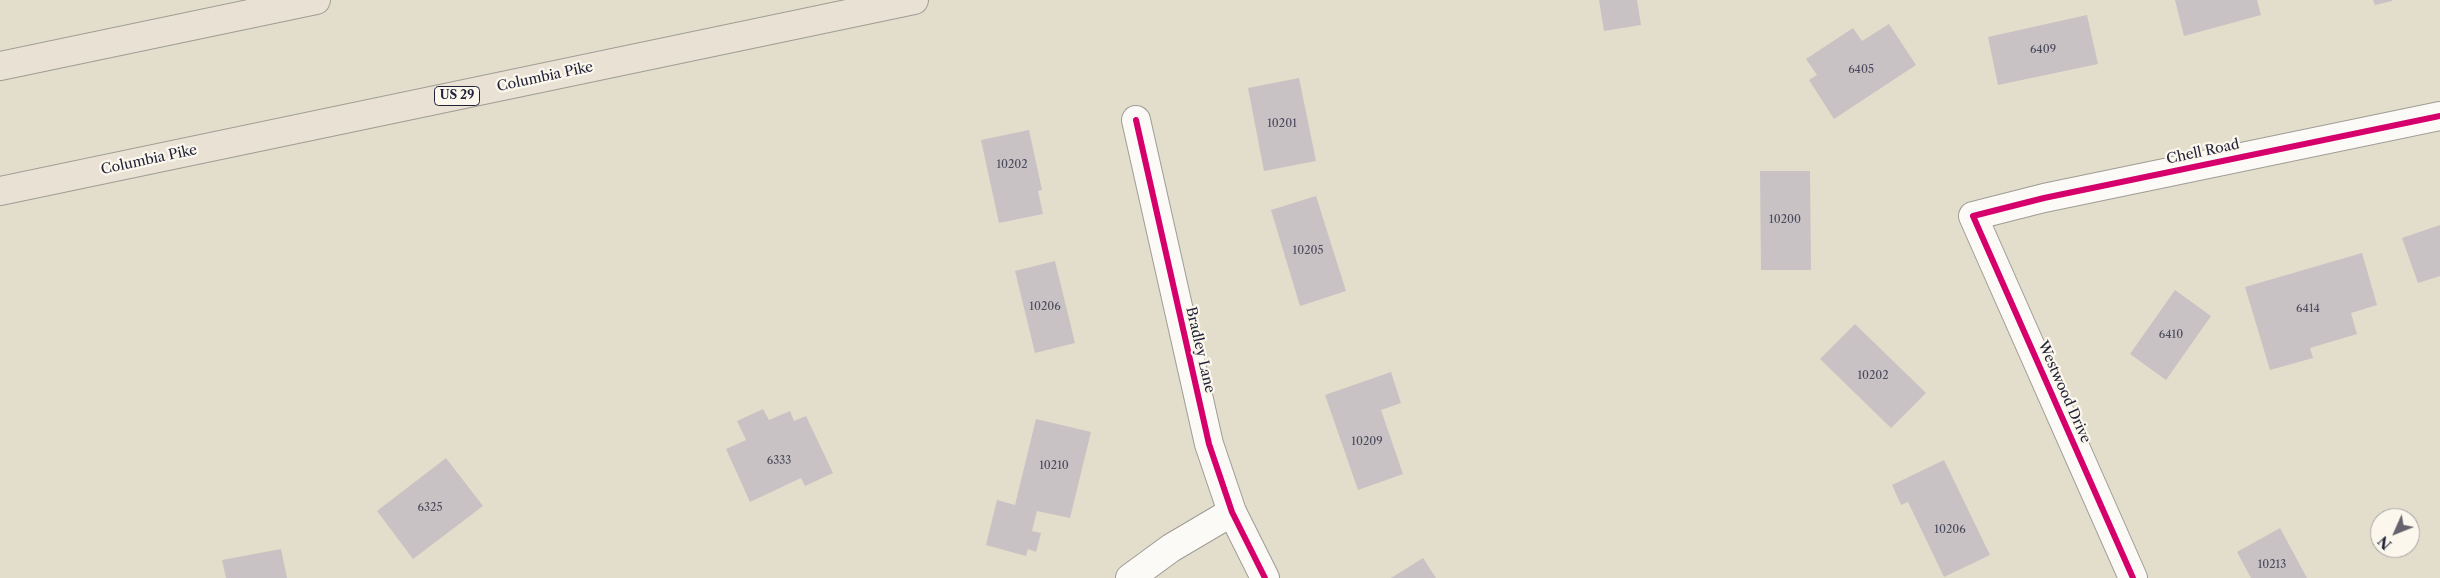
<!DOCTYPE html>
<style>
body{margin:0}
#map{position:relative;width:2440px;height:578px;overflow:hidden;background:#e3ddcb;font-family:"Libre Caslon Text",serif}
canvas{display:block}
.north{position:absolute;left:2370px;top:508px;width:50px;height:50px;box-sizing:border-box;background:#fbf7ec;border:1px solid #a4a2a5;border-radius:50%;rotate:226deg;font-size:14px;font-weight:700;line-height:20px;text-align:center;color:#22223b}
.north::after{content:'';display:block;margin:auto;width:18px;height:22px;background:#66636d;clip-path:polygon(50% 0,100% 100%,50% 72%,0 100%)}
</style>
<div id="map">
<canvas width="2440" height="578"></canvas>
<div class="north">N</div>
</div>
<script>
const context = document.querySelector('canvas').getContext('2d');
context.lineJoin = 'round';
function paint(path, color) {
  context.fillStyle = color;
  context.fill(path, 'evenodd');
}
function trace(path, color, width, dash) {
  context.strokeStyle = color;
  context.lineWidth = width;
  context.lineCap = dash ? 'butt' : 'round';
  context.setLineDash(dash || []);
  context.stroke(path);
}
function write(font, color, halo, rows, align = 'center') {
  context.font = font + ' "Libre Caslon Text",serif';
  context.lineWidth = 4.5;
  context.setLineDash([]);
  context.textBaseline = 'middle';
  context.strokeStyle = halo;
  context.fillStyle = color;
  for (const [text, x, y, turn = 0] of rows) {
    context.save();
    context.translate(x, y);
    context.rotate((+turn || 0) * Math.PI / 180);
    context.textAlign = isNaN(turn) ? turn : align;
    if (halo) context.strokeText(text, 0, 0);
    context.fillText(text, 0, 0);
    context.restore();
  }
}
paint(new Path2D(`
 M1599 0H1637L1641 25 1604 31Z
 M2175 0H2257L2261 15 2184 36Z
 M2373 0H2392V1L2375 5Z
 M2087 15 2098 64 1998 85 1988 37Z
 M1889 24 1916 65 1834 119 1809 80 1817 75 1806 59 1853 28 1862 41Z
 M1299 78 1316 161 1264 171 1248 88Z
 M1029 130 1042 190 1038 191 1043 214 999 223 981 140Z
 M1760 171H1810L1811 270H1761Z
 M1316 196 1346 291 1300 306 1271 210Z
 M2440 225V276L2418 283 2402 238Z
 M2362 253 2377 305 2351 313 2357 334 2310 348 2313 358 2270 370 2245 287Z
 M1055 261 1075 343 1035 353 1015 271Z
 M2175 290 2211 316 2166 380 2130 354Z
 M1855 324 1926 393 1891 428 1820 359Z
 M1391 372 1401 403 1381 410 1403 474 1358 490 1325 395Z
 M763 409 769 420 790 411 794 421 806 416 833 473 805 486 801 478 750 502 726 449 746 440 737 421Z
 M1036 419 1091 432 1070 518 1037 511 1032 531 1041 533 1036 552 1028 549 1026 556 986 545 997 500 1015 505Z
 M446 458 483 506 413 559 377 511Z
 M1944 460 1990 555 1944 577 1908 502 1901 505 1892 485Z
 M2280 528 2307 578H2251L2237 552Z
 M281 549 287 578H226L222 560Z
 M1423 558 1436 578H1391Z`), '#c8c2c4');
const minor = new Path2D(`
 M1136 120 1209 444 1232 512 1265 578
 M1130 578 1171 548 1232 512
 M2133 578 1973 216 2044 198 2440 116`);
const highway = new Path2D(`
 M0 66 316 0
 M0 191 914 0`);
trace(minor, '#9f9c95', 30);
trace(highway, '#9f9c95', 30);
trace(minor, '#fbfaf7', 28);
trace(highway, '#eae1d5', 28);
trace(new Path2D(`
 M1136 120 1209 444 1232 512 1265 578
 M2133 578 1973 216 2044 198 2440 116`), '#d6006c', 6);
write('11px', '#4c4a5d', null, [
 ["6409",2043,50],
 ["6405",1861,70],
 ["10201",1282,124],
 ["10202",1012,165],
 ["10200",1785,220],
 ["10205",1308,251],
 ["10206",1045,307],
 ["6414",2308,309],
 ["6410",2171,335],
 ["10202",1873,376],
 ["10209",1367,442],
 ["6333",779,461],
 ["10210",1054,466],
 ["6325",430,508],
 ["10206",1950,530],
 ["10213",2272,565]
]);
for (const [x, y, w] of [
 [457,96,45]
]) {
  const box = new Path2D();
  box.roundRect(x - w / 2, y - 9.5, w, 19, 4);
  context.fillStyle = '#fbf7ec';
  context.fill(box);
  trace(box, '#22223b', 1);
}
write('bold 12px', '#22223b', null, [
 ["US 29",457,96]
]);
write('14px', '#22223b', '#fbf7ec', [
 ["Columbia Pike",545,77,-12],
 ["Chell Road",2203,152,-12],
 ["Columbia Pike",149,160,-12],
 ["Bradley Lane",1200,350,77],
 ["Westwood Drive",2064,392,66]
]);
</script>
